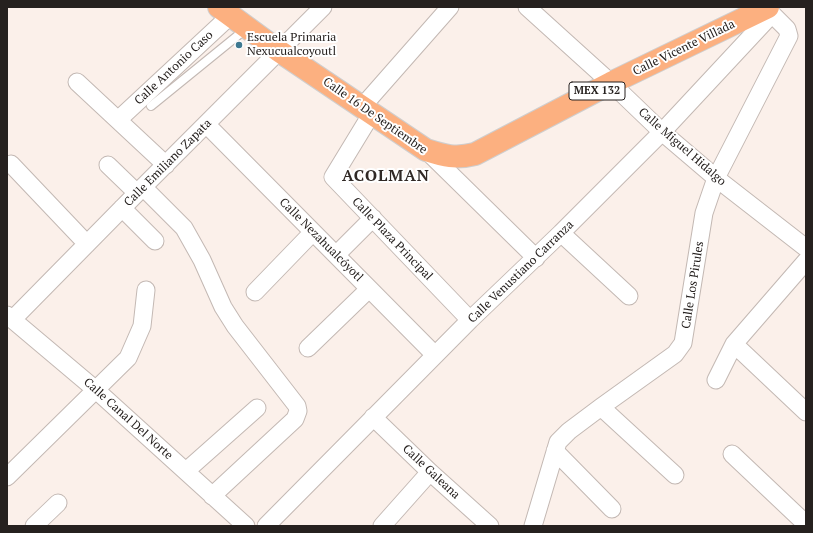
<!DOCTYPE html>
<meta charset="utf-8">
<style>
body{margin:0}
#map{position:relative;width:813px;height:533px;overflow:hidden;background:#fbf0ea;font-family:"PT Serif",serif}
canvas{display:block}
.frame{position:absolute;inset:0;border:8px solid #26211f;pointer-events:none}
</style>
<div id="map">
<canvas width="813" height="533"></canvas>
<div class="frame"></div>
</div>
<script>
const context = document.querySelector('canvas').getContext('2d');
context.lineJoin = 'round';
function trace(path, color, width, dash) {
  context.strokeStyle = color;
  context.lineWidth = width;
  context.lineCap = dash ? 'butt' : 'round';
  context.setLineDash(dash || []);
  context.stroke(path);
}
function write(font, color, halo, rows, align = 'center') {
  context.font = font + ' "PT Serif",serif';
  context.lineWidth = 4;
  context.setLineDash([]);
  context.textBaseline = 'middle';
  context.strokeStyle = halo;
  context.fillStyle = color;
  for (const [text, x, y, turn = 0] of rows) {
    context.save();
    context.translate(x, y);
    context.rotate((+turn || 0) * Math.PI / 180);
    context.textAlign = isNaN(turn) ? turn : align;
    if (halo) context.strokeText(text, 0, 0);
    context.fillText(text, 0, 0);
    context.restore();
  }
}
const lane = new Path2D(`
 M151 106 247 28`);
const street = new Path2D(`
 M527 7 611 83 662 132 716 178 806 248
 M77 82 166 165
 M362 107 450 7
 M372 113 333 177 470 320
 M118 120 231 15
 M206 124 435 355
 M426 150 536 258
 M11 164 87 244
 M108 165 137 193
 M143 187 184 228 202 260 223 307 235 326 297 406 298 411 295 419 212 496
 M122 208 155 241
 M561 233 629 296
 M336 255 373 218
 M255 292 313 232
 M7 315 96 390 246 526
 M13 319 143 187 323 7
 M734 344 806 412
 M308 348 369 289
 M716 380 734 344 806 261
 M601 407 675 475
 M373 417 430 472 490 526
 M555 451 612 509
 M732 454 806 524
 M186 471 257 408
 M7 477 128 358 142 326 146 290
 M34 526 58 503
 M266 526 470 320 561 233 662 132 772 14
 M382 526 430 472
 M533 526 558 442 569 431 601 407 675 354 683 343 704 213 716 178 789 36 787 29 765 7`);
const primary = new Path2D(`
 M219 7 279 51 426 150C445 156 455 159 475 154L611 83 768 7`);
trace(lane, '#c3b8b3', 10);
trace(street, '#c3b8b3', 19);
trace(primary, '#cfcece', 24);
trace(lane, '#fff', 8);
trace(street, '#fff', 17);
trace(primary, '#fcb080', 22);
for (const [x, y, r, color] of [
 [239,45,4,"#3e7991"]
]) {
  const dot = new Path2D();
  dot.arc(x, y, r, 0, 2 * Math.PI);
  context.fillStyle = color;
  context.fill(dot);
  trace(dot, '#fff', 1.5);
}
for (const [x, y, w] of [
 [597,91,56]
]) {
  const box = new Path2D();
  box.roundRect(x - w / 2, y - 9, w, 18, 3);
  context.fillStyle = '#fff';
  context.fill(box);
  trace(box, '#26211f', 1);
}
write('bold 11px', '#26211f', null, [
 ["MEX 132",597,91]
]);
write('12px', '#26211f', '#fff', [
 ["Escuela Primaria",247,38],
 ["Nexucualcoyoutl",247,52]
], 'left');
write('12px', '#26211f', '#fff', [
 ["Calle Vicente Villada",684,48,-26],
 ["Calle Antonio Caso",174,68,-43],
 ["Calle 16 De Septiembre",375,116,35],
 ["Calle Miguel Hidalgo",682,147,41],
 ["Calle Emiliano Zapata",168,163,-45],
 ["Calle Plaza Principal",392,239,46],
 ["Calle Nezahualcóyotl",321,240,45],
 ["Calle Venustiano Carranza",521,272,-44],
 ["Calle Los Pirules",693,285,-81],
 ["Calle Canal Del Norte",128,419,42],
 ["Calle Galeana",431,472,43]
]);
context.letterSpacing = '1px';
write('bold 16px', '#302824', '#fff', [
 ["ACOLMAN",386,176]
]);
context.letterSpacing = '0px';
</script>
